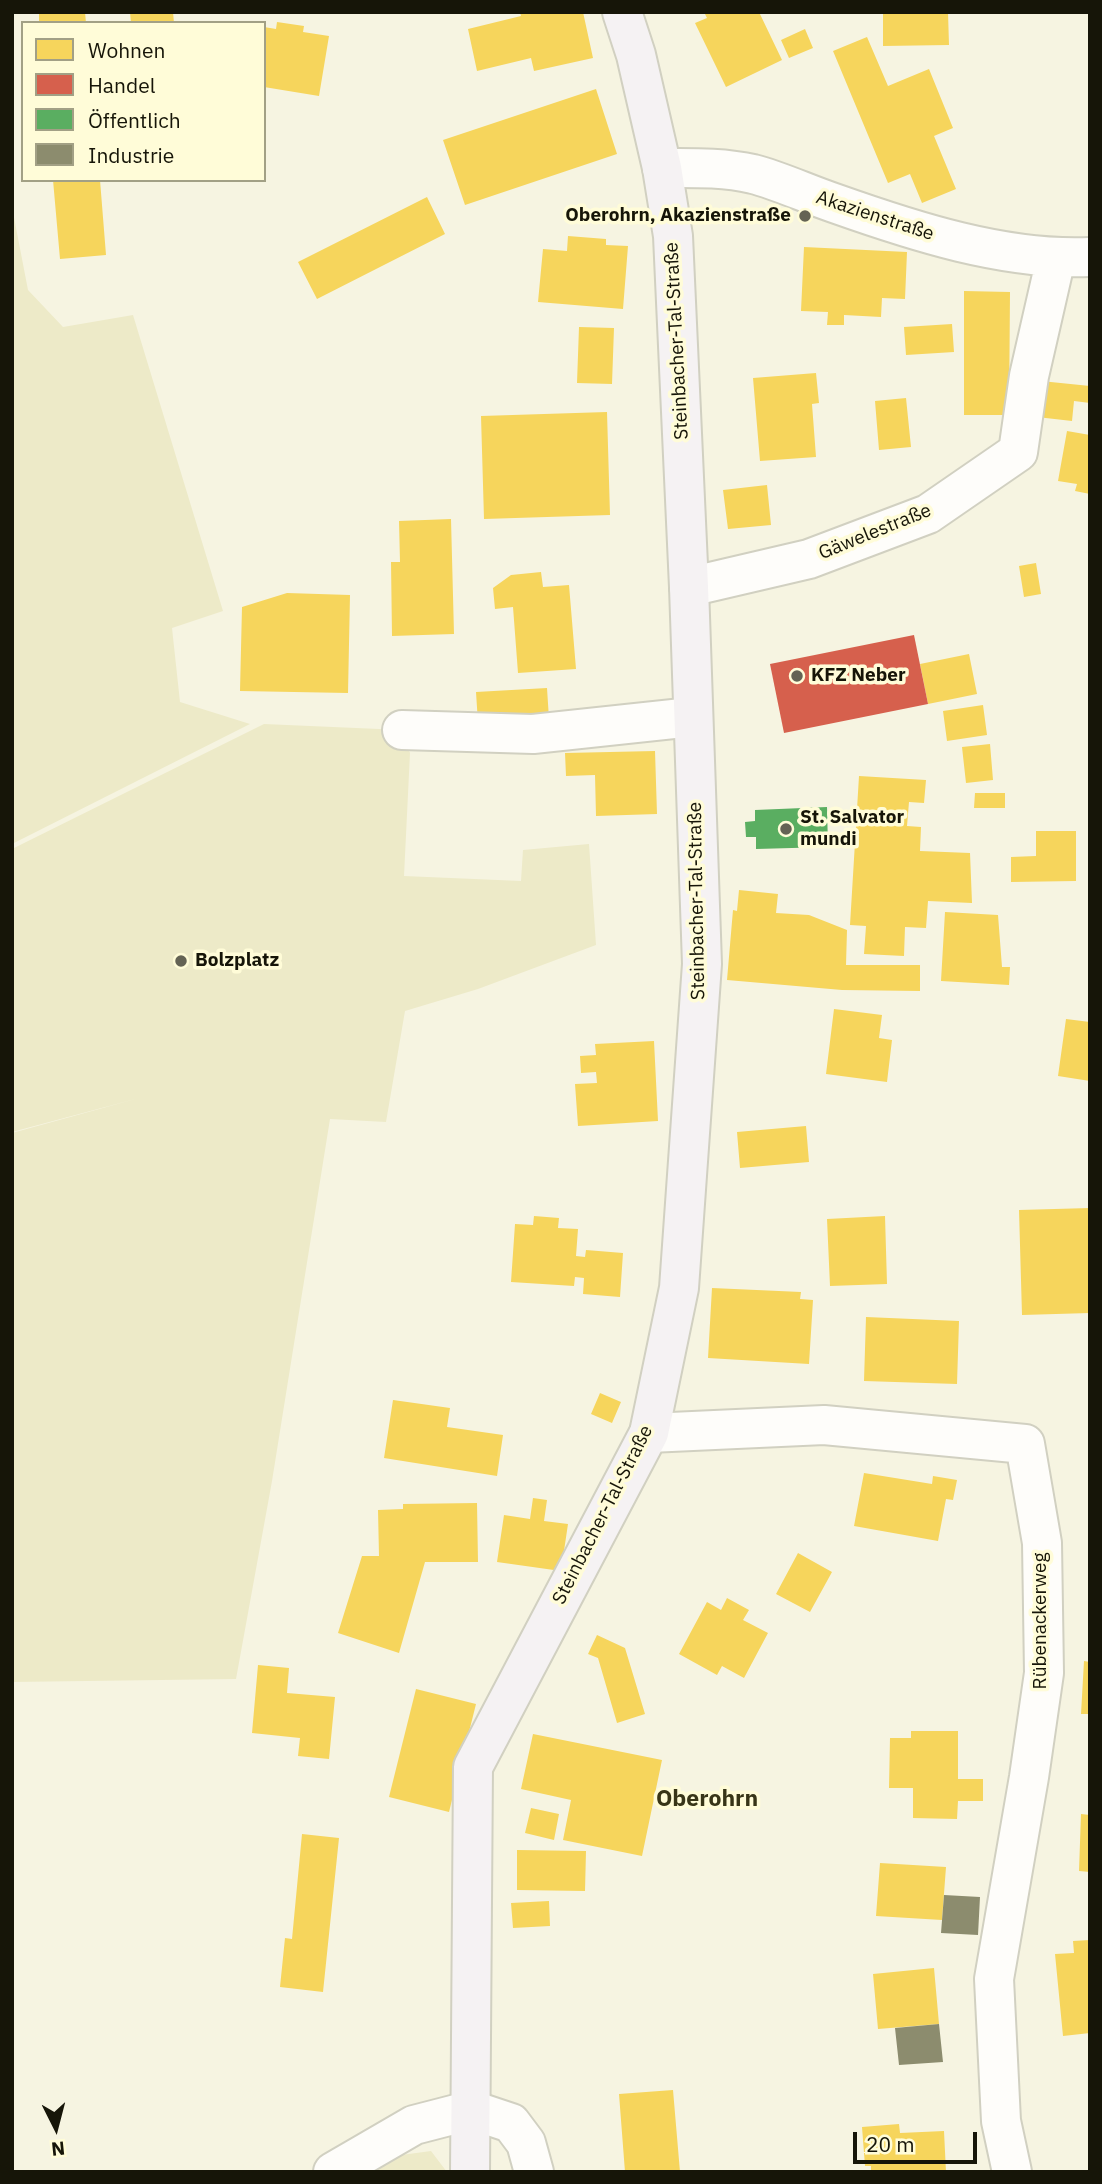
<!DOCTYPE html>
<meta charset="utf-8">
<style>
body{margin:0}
#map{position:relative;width:1102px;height:2184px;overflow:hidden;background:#f6f4e1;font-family:"IBM Plex Sans",sans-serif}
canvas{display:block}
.frame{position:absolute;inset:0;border:14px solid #161508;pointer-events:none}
.legend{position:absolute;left:21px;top:21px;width:245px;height:161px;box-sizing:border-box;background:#fffcd8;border:2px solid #a2a085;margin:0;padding:9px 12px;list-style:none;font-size:21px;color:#161508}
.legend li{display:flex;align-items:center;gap:14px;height:35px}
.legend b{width:35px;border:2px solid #a2a085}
.north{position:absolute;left:21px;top:2093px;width:70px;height:70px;-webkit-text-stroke:5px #fffcd8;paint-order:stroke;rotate:174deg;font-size:19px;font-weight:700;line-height:28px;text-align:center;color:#161508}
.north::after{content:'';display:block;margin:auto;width:24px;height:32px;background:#161508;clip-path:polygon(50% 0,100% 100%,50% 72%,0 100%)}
.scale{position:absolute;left:853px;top:2132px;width:124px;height:32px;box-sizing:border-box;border:4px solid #161508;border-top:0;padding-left:9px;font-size:21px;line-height:24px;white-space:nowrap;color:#161508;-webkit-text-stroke:5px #fffcd8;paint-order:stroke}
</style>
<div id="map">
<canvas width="1102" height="2184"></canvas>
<div class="frame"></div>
<ul class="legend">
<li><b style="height:19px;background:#f6d55c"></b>Wohnen</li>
<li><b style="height:19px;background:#d6604d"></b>Handel</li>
<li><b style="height:19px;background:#5aae61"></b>Öffentlich</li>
<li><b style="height:19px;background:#8c8c6e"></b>Industrie</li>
</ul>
<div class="north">N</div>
<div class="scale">20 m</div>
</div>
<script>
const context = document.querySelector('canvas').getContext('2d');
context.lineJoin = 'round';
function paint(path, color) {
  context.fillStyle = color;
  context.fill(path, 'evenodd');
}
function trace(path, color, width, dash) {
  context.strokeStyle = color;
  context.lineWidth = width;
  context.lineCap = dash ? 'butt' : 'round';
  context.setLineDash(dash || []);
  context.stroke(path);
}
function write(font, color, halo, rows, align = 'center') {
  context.font = font + ' "IBM Plex Sans",sans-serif';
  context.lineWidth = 7;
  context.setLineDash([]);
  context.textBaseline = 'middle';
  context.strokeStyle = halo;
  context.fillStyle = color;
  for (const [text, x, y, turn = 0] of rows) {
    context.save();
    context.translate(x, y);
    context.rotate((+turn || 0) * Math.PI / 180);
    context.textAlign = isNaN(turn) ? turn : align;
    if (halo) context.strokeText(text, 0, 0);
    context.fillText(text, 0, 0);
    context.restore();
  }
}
paint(new Path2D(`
 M12 207 28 290 63 327 133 315 223 611 172 628 180 702 250 724 12 844Z
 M264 724 402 730 410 753 404 876 521 881 523 850 589 844 596 945 478 989 405 1011 386 1122 330 1119 272 1481 236 1679 12 1682V1133L139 1098 12 1132V849Z
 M431 2151 447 2172H369L394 2156Z`), '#edeac8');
paint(new Path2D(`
 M39 12H85L86 23H39Z
 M130 12H173L174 23H131Z
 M520 12H583L593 58 534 71 531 58 477 71 468 29 521 16Z
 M704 12H759L782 60 726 87 695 23 707 18Z
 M883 12H948L949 45 883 46Z
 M277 22 304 26 303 32 329 36 319 96 264 87V27L276 29Z
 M805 29 813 48 789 58 781 40Z
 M867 37 888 86 929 69 953 128 934 136 956 189 922 203 910 174 888 183 833 51Z
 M596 89 617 154 465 205 443 140Z
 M53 180H100L106 255 60 259Z
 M427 197 445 234 317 299 298 262Z
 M568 236 606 239V245L628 246 623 309 538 302 543 249 567 251Z
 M804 247 907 252 905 299 882 298 881 317 844 315V325H827L828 312 801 311Z
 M964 291 1010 292 1009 415H964Z
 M952 324 954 352 906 355 904 327Z
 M579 327 614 328 612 384 577 383Z
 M816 373 819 403 812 404 816 457 760 461 753 378Z
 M1041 381 1090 386V403L1074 401 1072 421 1037 417Z
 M906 398 911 447 879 450 875 401Z
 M607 412 610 515 484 519 481 416Z
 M1067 431 1090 435V494L1075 491 1077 484 1058 481Z
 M767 485 771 525 728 529 723 490Z
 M451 519 454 634 392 636 391 562H400L399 521Z
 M1036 563 1041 594 1024 597 1019 566Z
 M541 572 543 587 569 585 576 669 518 673 513 607 495 609 493 588 511 575Z
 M287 593 350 595 348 693 240 691 242 607Z
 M969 654 977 694 928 704 920 664Z
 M547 688 549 719 478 723 476 692Z
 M983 705 987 735 947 741 943 711Z
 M990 744 993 780 966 783 962 747Z
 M655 751 657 814 596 816 595 775 566 776 565 753Z
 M859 776 926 780 924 803 909 802 907 826 921 827 920 851 970 853 972 903 928 901 926 928 905 927 904 956 864 954 866 926 850 925Z
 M975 793H1005V808H974Z
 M1036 831H1076V881L1011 882V857L1036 856Z
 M739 890 778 894 776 913 809 915 847 930 846 965H920V991L842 990 727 980 733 910 737 911Z
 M945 912 998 915 1002 967H1010L1009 985 941 981Z
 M834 1009 882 1015 879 1038 892 1040 887 1082 826 1074Z
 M1066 1019 1090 1022V1081L1058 1076Z
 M654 1041 658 1121 578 1126 575 1084 597 1083 596 1072 581 1073 580 1056 596 1055 595 1044Z
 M806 1126 809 1162 740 1168 737 1132Z
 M1090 1208V1313L1022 1315 1019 1210Z
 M534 1216 559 1218 558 1228 578 1229 576 1256 585 1257 586 1250 623 1253 620 1297 583 1294 584 1278 575 1277 574 1286 511 1282 515 1224 533 1225Z
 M885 1216 887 1284 830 1286 827 1219Z
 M712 1288 801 1292 800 1299 813 1300 809 1364 708 1358Z
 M866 1317 959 1321 957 1384 864 1381Z
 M600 1393 621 1402 612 1423 591 1414Z
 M393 1400 450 1408 447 1427 503 1435 497 1476 384 1458Z
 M864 1473 932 1484 933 1476 957 1480 953 1500 946 1499 938 1541 854 1526Z
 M533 1498 547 1500 544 1521 568 1524 561 1571 497 1562 504 1515 530 1519Z
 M477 1503 478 1562H425L399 1653 338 1633 362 1556H379L378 1510 403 1509V1504Z
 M798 1553 832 1572 810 1612 776 1594Z
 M727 1598 749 1610 743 1620 768 1633 744 1678 722 1666 717 1675 679 1654 707 1602 721 1610Z
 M597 1635 625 1648 645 1714 617 1723 598 1658 588 1654Z
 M1084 1661 1090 1662V1714H1081Z
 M258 1665 289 1668 287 1693 335 1697 329 1759 298 1756 300 1738 252 1733Z
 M416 1689 476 1704 449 1812 389 1797Z
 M911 1731H958V1779H983V1801H958L957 1819 913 1818V1788H889L890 1738H911Z
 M533 1734 662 1760 642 1856 563 1840 571 1800 521 1789Z
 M531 1808 559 1814 554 1840 525 1833Z
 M1081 1814 1090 1815V1872L1079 1871Z
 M302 1834 339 1838 323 1992 280 1987 285 1938 292 1939Z
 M517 1850 586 1851 585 1891 517 1890Z
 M880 1863 946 1867 942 1920 876 1916Z
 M549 1901 550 1926 513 1928 511 1903Z
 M1090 1940V2033L1063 2036 1055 1954 1074 1953 1073 1941Z
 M934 1968 939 2024 878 2029 873 1974Z
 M673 2090 680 2172H625L619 2094Z
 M899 2124 900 2133 944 2131 946 2172H871V2166H865L862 2127Z`), '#f6d55c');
paint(new Path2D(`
 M914 635 928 704 784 733 770 664Z`), '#d6604d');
paint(new Path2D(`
 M827 807 828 847 756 849V837H746L745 822 755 821V810Z`), '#5aae61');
paint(new Path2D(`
 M944 1895 980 1897 978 1935 941 1933Z
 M939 2024 943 2062 899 2065 895 2028Z`), '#8c8c6e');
const street = new Path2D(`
 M662 168C692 168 723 167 753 174 780 181 807 194 834 203 913 231 1005 261 1090 257
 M689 587 809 559 928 514 1018 452 1029 376 1056 258
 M402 730 533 734 692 717
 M649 1433 824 1425 1025 1444 1042 1543 1044 1673 1029 1777 994 1979 1001 2121 1012 2172
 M333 2172 414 2125 472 2110 511 2123 526 2143 534 2172`);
const secondary = new Path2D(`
 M470 2172 473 1767 649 1433 679 1288 702 964 689 587 673 236 662 168 636 55 622 12`);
trace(street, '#d1d0c1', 42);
trace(secondary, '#d1d0c1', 42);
trace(street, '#fefdfa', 38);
trace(secondary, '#f5f2f3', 38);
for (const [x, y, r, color] of [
 [805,216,7,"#646354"],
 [797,676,7,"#646354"],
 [786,829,7,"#646354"],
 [181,961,7,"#646354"]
]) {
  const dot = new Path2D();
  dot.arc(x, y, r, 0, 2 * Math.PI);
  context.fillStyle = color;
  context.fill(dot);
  trace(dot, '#fffcd8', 2.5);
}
write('bold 19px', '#161508', '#fffcd8', [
 ["Oberohrn, Akazienstraße",791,216,"right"],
 ["KFZ Neber",811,676],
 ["St. Salvator",800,818],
 ["mundi",800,840],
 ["Bolzplatz",195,961]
], 'left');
write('19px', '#161508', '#fffcd8', [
 ["Akazienstraße",875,216,18],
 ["Steinbacher-Tal-Straße",677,341,-93],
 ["Gäwelestraße",875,532,-22],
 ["Steinbacher-Tal-Straße",697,901,-91],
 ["Steinbacher-Tal-Straße",603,1515,-63],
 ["Rübenackerweg",1041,1621,-90]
]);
write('bold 23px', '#383517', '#fffcd8', [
 ["Oberohrn",707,1799]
]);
</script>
